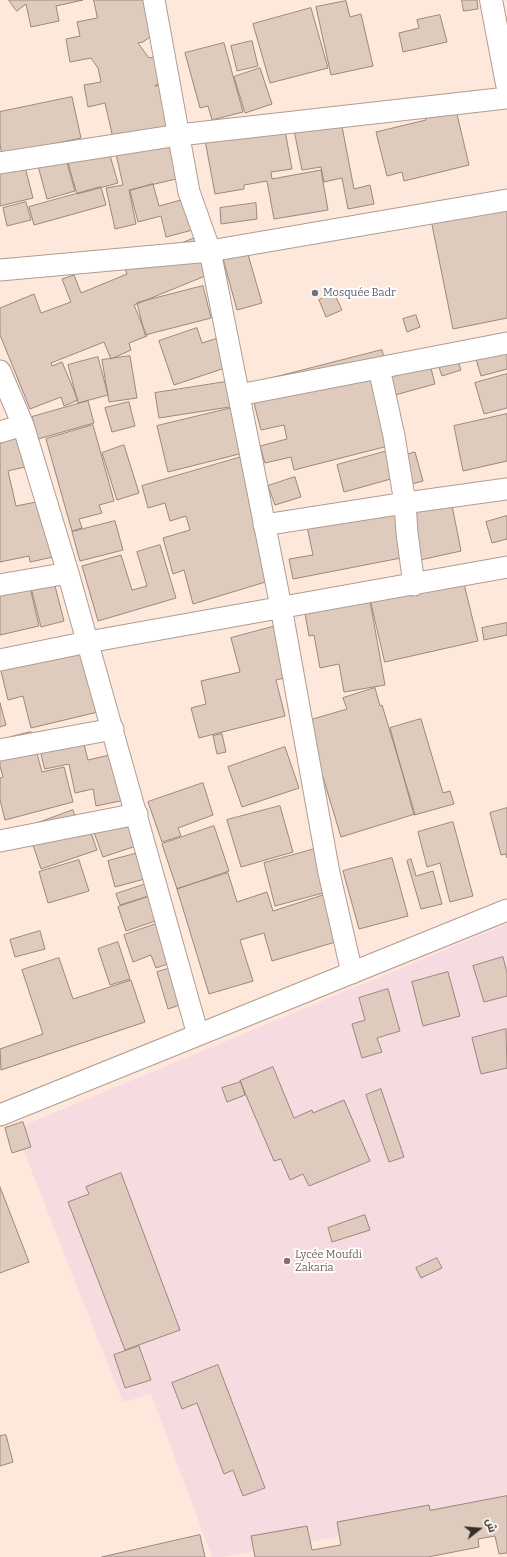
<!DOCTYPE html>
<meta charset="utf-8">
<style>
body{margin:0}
#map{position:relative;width:507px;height:1557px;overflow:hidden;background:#fee8dc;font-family:Bitter,Cairo,serif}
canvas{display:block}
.north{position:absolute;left:459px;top:1509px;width:40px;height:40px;-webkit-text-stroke:3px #fff;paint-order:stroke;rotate:73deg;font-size:11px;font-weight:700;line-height:16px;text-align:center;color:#362e29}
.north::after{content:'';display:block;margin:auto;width:14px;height:18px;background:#362e29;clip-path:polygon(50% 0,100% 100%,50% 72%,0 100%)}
</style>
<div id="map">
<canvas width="507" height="1557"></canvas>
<div class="north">ش</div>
</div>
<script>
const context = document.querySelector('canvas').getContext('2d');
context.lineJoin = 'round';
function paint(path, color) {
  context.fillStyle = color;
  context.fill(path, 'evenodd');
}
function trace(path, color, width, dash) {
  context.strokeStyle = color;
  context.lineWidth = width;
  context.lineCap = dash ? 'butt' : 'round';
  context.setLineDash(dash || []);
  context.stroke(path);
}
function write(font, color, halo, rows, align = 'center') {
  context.font = font + ' Bitter,serif';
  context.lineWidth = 4;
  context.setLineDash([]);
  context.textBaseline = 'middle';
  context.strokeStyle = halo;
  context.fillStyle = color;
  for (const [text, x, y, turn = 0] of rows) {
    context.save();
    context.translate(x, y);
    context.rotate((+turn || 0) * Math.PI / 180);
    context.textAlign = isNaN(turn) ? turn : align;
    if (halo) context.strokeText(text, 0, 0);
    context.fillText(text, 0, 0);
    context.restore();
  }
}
paint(new Path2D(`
 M507 924V1508L221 1557H212L151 1394 123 1402 15 1129Z`), '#f6dbe1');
const building = new Path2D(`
 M9 0H83L56 6 59 21 31 27 26 4 17 11Z
 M94 0H155L161 29 143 42 138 43 149 58 169 54 173 73 155 86 172 82 181 124 113 138 105 103 88 107 84 85 101 82 98 68 91 58 70 62 66 39 80 36 77 22 97 18Z
 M462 0H477L478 9 464 11Z
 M346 1 350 17 361 14 373 66 331 75 316 7Z
 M311 8 328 68 270 83 253 24Z
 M440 15 447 42 403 52 399 33 419 28 417 20Z
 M252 41 258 66 237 71 231 46Z
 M224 43 243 112 212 120 208 106 200 108 185 53Z
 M260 68 272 104 245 113 234 77Z
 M72 97 81 138 2 155 0 144V112Z
 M456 110 469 165 404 181 402 172 387 176 376 132 426 120 425 118Z
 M340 116 354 189 370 185 374 204 348 209 342 178 324 182 321 167 302 170 293 125Z
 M284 125 292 169 271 172 272 179 321 170 328 210 274 219 267 181 244 185V189L215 194 205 140Z
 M185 139 193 175 129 190 136 224 115 229 106 188 123 185 116 154Z
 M109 152 118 183 77 194 68 163Z
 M66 159 75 191 47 199 38 166Z
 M25 167 33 198 0 206V173Z
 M153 184 159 206 196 196 204 227 166 237 161 216 138 222 130 191Z
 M101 187 106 205 34 225 29 207Z
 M26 202 31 220 7 226 3 208Z
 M256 203 257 219 221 224 220 208Z
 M507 203V318L453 329 429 210Z
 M243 237 262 303 237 310 219 244Z
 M195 238 210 274 134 305 147 336 129 343 131 350 111 359 104 342 51 363 52 366 62 362 78 400 64 406 61 397 30 409 0 335V308L34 294 41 313 71 302 62 279 74 275 81 293 127 274 124 266Z
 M203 286 211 318 145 335 137 303Z
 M334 293 342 310 326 317 319 300Z
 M416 315 420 327 407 332 403 319Z
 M197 328 202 343 227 335 237 364 174 385 159 341Z
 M507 343V369L481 376 474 352Z
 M426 349 435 384 395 395 385 360Z
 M382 350 393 393 388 446 294 470 291 457 265 463 260 446 287 439 284 425 261 430 249 384Z
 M455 353 461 370 442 376 436 359Z
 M130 356 137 398 109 402 102 360Z
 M98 357 108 395 78 403 68 365Z
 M507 374V408L484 414 475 383Z
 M232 381 236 406 159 418 155 393Z
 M88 401 94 423 38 439 32 417Z
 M129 402 135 426 112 432 105 408Z
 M236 407 247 452 168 472 157 426Z
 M507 414V461L463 471 454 426Z
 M93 425 114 501 99 505 102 513 79 519 82 528 72 531 46 439Z
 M20 426 29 466 8 471 16 506 41 501 53 557 30 562 29 556 0 562V430Z
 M124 445 139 493 117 500 102 453Z
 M391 450 393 458 415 452 423 481 401 487 398 477 344 492 337 465Z
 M245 456 272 580 193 604 184 570 173 574 163 538 190 530 186 516 170 521 165 503 148 508 142 486Z
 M295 477 301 497 275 505 268 486Z
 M449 490 461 551 420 560 407 498Z
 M395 500 406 557 293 579 289 559 313 555 305 517Z
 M507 516V539L492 543 486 522Z
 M115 521 123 550 80 561 72 532Z
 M160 545 176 598 98 621 82 566 121 555 132 590 147 586 137 552Z
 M26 570 39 626 0 635V576Z
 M52 574 64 621 41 627 29 580Z
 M367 584 385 685 344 692 339 664 320 668 314 635 309 636 302 596Z
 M367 584H464L478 641 385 662Z
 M507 623V635L484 640 482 628Z
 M276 626 289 677 276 680 285 716 199 738 191 708 206 704 201 681 240 672 231 638Z
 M83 635 102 711 31 728 23 696 8 700 0 667Z
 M375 688 380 706 382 705 415 814 341 837 306 721 347 709 343 698Z
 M0 703 6 725 0 727Z
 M421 719 443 793 450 791 454 804 414 815 390 728Z
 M31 732 42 772 64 767 73 802 5 820 0 800V778L3 777 0 766V752L14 748 11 737Z
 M222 734 226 752 217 754 213 736Z
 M37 736 84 744 88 760 114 754 125 800 96 806 93 789 75 793 69 764 45 769Z
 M285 747 299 788 242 807 228 767Z
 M203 783 213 815 178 828 181 836 162 842 148 802Z
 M280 806 293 852 241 867 227 820Z
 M507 808V858L506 854 501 855 490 813Z
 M73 810 82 836 91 833 97 850 41 869 27 827Z
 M125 813 136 846 103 857 91 824Z
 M453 822 473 896 450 902 440 863 427 867 418 832Z
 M214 826 229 871 177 889 162 844Z
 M322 847 334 890 275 906 264 863Z
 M146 851 152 877 115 887 108 861Z
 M392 858 408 916 359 929 343 871Z
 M411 859 416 876 433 871 442 904 421 909 407 861Z
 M79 860 89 891 48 903 39 872Z
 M228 873 237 902 267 892 273 911 329 893 342 940 272 961 264 933 240 940 253 981 209 994 177 889Z
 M158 880 162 892 120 905 116 894Z
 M162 892 170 916 126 931 118 907Z
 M168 920 182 959 156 968 151 955 133 962 124 935Z
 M40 931 45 949 15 957 10 940Z
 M118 942 130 979 110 985 98 949Z
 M503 957 507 973V996L484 1002 473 966Z
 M59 958 73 999 131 980 145 1022 1 1070 0 1049 43 1034 22 970Z
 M175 967 186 1003 168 1009 157 972Z
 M448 972 460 1016 423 1026 412 982Z
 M388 989 400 1031 377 1038 382 1052 362 1058 352 1024 365 1020 359 998Z
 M506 1029 507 1068 481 1074 472 1038Z
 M273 1067 294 1118 312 1110 313 1113 344 1100 370 1161 309 1186 303 1174 290 1180 281 1159 274 1161 240 1081Z
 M241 1082 245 1095 227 1102 222 1088Z
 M381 1089 404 1157 389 1162 366 1095Z
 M23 1122 31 1147 12 1153 5 1128Z
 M121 1173 180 1330 125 1350 68 1202 89 1194 86 1187Z
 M0 1187 29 1262 0 1273Z
 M365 1215 370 1230 332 1242 328 1228Z
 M437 1258 442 1268 421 1278 416 1268Z
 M139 1346 151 1380 125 1388 114 1355Z
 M218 1365 265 1488 243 1496 233 1470 224 1474 197 1403 182 1409 172 1383Z
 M6 1435 13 1462 0 1466V1436Z
 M507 1496V1553L499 1554 495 1536 478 1539 479 1547 428 1557H255L251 1536 307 1526 312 1550 341 1545 337 1522 429 1505 430 1510Z
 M200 1535 205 1557H102Z`);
paint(building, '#dfcabe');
trace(building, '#9b877c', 1);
const street = new Path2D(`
 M154 0 189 192 210 251 281 607 329 873 352 973
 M0 163 179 135 507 98
 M0 270 210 251 507 200
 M379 368 394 436 405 503 407 533 414 585
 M0 371 23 425 68 573 198 1035
 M239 395 507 343
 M0 432 23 425
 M264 525 405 503 507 489
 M0 585 68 573
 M0 660 88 642 507 567
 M0 750 113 729
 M0 841 137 814
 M0 1115 507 910`);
const secondary = new Path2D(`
 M491 0 507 84`);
trace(street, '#b19c91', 23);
trace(secondary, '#b19c91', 24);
trace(street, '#fff', 21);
trace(secondary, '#fff', 22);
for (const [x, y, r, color] of [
 [315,293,4,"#6b7280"],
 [287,1261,4,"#8d6e63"]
]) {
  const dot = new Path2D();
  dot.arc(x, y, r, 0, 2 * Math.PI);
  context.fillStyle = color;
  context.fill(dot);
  trace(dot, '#fff', 1.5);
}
write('11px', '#5b616d', '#fff', [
 ["Mosquée Badr",323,293]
], 'left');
write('11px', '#785e54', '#fff', [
 ["Lycée Moufdi",295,1255],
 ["Zakaria",295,1268]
], 'left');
</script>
